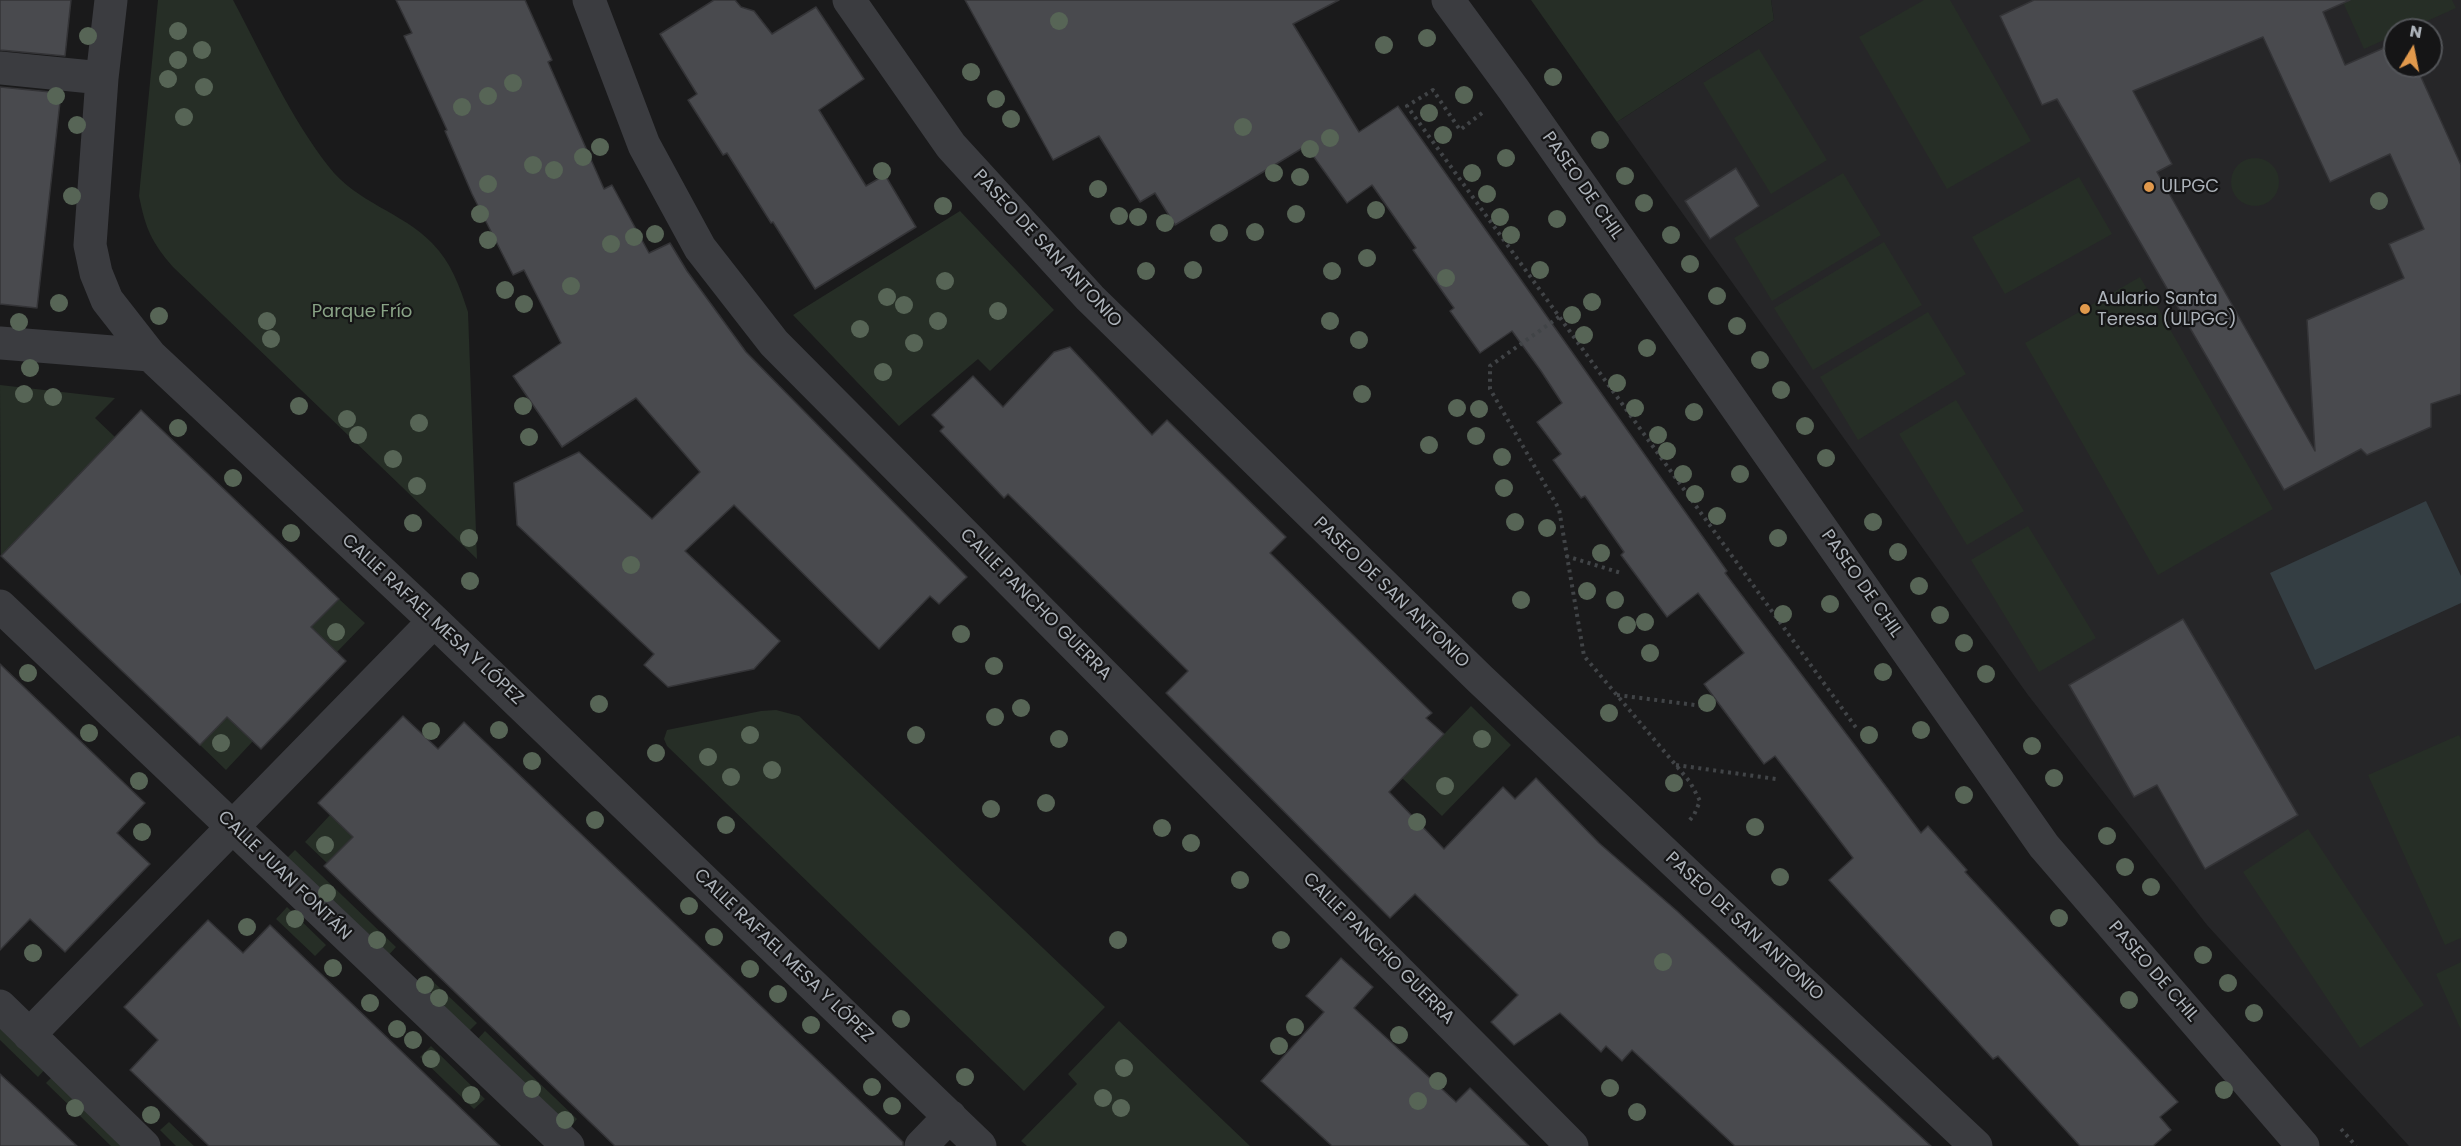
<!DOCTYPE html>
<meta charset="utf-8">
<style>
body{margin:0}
#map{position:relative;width:2461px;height:1146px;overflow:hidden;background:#1a1a1b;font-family:Poppins,sans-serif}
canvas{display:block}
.north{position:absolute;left:2383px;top:18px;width:60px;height:60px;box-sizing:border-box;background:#151516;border:2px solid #525458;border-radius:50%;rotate:10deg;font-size:16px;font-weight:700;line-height:24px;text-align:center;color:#adb3ba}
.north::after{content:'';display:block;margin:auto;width:21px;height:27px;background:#e1994c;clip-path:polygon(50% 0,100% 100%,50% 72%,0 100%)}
</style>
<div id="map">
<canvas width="2461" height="1146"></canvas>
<div class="north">N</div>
</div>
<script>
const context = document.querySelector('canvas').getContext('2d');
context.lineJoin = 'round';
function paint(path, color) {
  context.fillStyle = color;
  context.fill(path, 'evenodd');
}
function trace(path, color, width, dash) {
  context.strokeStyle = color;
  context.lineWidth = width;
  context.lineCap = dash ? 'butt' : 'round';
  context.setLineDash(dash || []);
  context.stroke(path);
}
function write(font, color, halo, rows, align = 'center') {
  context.font = font + ' Poppins,sans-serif';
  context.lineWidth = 4.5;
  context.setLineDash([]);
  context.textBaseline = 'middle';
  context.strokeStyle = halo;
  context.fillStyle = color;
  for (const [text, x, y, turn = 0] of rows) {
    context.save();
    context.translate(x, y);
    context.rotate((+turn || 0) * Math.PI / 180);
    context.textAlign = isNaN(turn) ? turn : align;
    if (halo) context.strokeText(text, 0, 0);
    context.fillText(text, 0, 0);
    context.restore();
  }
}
paint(new Path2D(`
 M1771 0H2461V1146H2409L2207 925 2028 695 1617 122 1774 20ZM2395 30H2431V66H2395Z`), '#262628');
paint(new Path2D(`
 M158 0H233C263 56 290 117 329 167 357 203 402 212 432 243 451 262 460 287 468 312L477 559 173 267C151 241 146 230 139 196Z
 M1531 0H1771L1774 20 1617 122Z
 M1924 0H1950L2031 141 1947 189 1859 37Z
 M2342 0H2452L2456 8 2407 30H2395V35L2364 49Z
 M1759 49 1827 160 1771 194 1703 83Z
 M2231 182a24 24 0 1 1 48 0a24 24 0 1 1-48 0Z
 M1843 173 1881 235 1772 301 1734 238Z
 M2079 177 2112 234 2005 294 1972 237Z
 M960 211 1054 310 990 371 978 359 899 426 793 315Z
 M1884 242 1922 305 1813 370 1774 308Z
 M2140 277 2273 509 2158 575 2025 343Z
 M1928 312 1966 374 1858 440 1820 377Z
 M0 385 115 398 95 418 115 437 1 556Z
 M1956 400 2024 511 1967 545 1899 434Z
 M2028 526 2096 638 2039 672 1971 560Z
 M339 599 365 623 337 652 311 627Z
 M1471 706 1511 745 1442 816 1402 778Z
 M776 710 799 716 1105 1007 1024 1091 667 746 664 739 667 730 761 711Z
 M227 717 253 741 226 770 200 745Z
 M2459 735 2461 739V938L2445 945 2368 775Z
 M330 815 353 837 327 863 305 842Z
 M2308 829 2424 1005 2360 1048 2243 872Z
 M295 850 396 947 386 958 284 861Z
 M287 907 326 945 315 956 276 919Z
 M2461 962V1030L2436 974Z
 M426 975 477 1023 466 1034 416 987Z
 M1119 1021 1250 1146H1027L1021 1141 1077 1084 1068 1074Z
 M0 1022 47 1067 38 1077 0 1040Z
 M485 1031 577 1119 567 1131 474 1043Z
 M431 1046 485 1099 474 1109 420 1057Z
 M54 1075 127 1146H111L46 1083Z
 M169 1122 194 1146H176L160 1130Z`), '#262e26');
paint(new Path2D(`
 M2426 501 2461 576V603L2315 670 2270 573Z`), '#343e43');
const building = new Path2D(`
 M0 0H71L65 56 0 50Z
 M396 0H525L552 60 548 62 604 189 612 185 649 253 670 243 687 271 746 352 967 577 939 604 930 596 879 649 734 505 685 551 780 641 754 669 668 687 644 665 654 654 517 525 514 483 579 452 652 519 700 472 636 398 562 447 513 376 561 343 524 270 513 275 472 194 445 131 447 130 404 36 412 33Z
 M714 0H735L741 7 754 11 772 34 816 7 864 79 819 110 866 186 885 175 916 227 815 289 773 222 771 223 727 153 723 155 688 100 697 94 660 34Z
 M965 0H1339L1293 24 1359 132 1398 106 1727 571 1725 573 1921 833 1928 826 1967 870 1965 872 2178 1102 2160 1117 2171 1130 2153 1146H2080L1998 1056 1993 1059 1829 880 1853 858 1775 756 1764 764 1704 684 1744 653 1698 593 1667 617 1621 555 1624 552 1585 496 1581 498 1553 460 1561 454 1537 422 1562 403 1541 371 1512 331 1480 353 1450 311 1454 308 1413 250 1416 248 1372 185 1347 203 1306 146 1175 225 1155 193 1140 202 1099 136 1053 160Z
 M2034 0H2350L2323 12 2345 65 2395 43V66H2416L2461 165V394L2431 404V427L2367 455 2361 449 2284 490 2057 99 2042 105 2000 16ZM2263 37 2330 182 2390 154 2424 229 2389 244 2404 278 2307 320 2315 451 2157 172 2172 164 2133 91Z
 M0 87 61 93 37 308 0 304Z
 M1736 168 1759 206 1710 239 1685 201Z
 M1070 347 1152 435 1167 420 1286 537 1270 553 1432 713 1426 718 1444 734 1389 792 1444 849 1503 787 1515 799 1536 778 1599 843 1677 911 1931 1146H1735L1632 1050 1622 1061 1606 1046 1601 1052 1560 1013 1514 1045 1491 1022 1518 995 1415 894 1390 918 1166 693 1188 671 1008 494 1004 498 940 431 944 427 932 415 973 376 1003 407 1054 352Z
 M141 410 339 599 311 627 346 661 261 749 227 717 200 745 1 556Z
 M2183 619 2298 815 2205 869 2157 785 2134 797 2069 685Z
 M0 664 145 803 117 833 150 864 65 952 30 919 0 950Z
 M403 716 438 749 464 722 903 1142V1146H615L324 866 353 837 318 803Z
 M208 920 243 953 270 925 500 1146H209L130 1070 158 1040 124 1007Z
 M1341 958 1373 987 1354 1008 1456 1102 1470 1088 1529 1146H1332L1261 1081 1324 1012 1306 996Z
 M0 1074 40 1111 77 1146H0Z`);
paint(building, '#494a4e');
trace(building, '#343437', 1.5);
trace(new Path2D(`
 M1482 113 1460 130 1433 90 1407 106 1857 729
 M1559 317 1490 366V389L1559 509 1584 656 1690 782 1700 801 1694 815 1689 821
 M1566 556 1621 573
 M1617 695 1703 706
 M1676 765 1776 779
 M2341 1129 2356 1146`), '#414447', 4, [3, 4.5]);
trace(new Path2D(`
 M111 0 102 78 90 245 96 273 107 300 150 355 434 621 980 1146
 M589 0 644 145 700 248 774 343 1572 1146
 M849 0 951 146 1090 298 1480 679 1976 1146
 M0 68 102 78
 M0 343 150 355
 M0 606 568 1146
 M0 1006 144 1146
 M29 1035 434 621
 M921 1146 950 1116`), '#3b3c40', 33);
trace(new Path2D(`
 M1448 0 1514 90 2044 846 2303 1146`), '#3b3c40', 33);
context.fillStyle = '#576556';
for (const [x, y] of [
 [1059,21],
 [178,31],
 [88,36],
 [1427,38],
 [1384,45],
 [202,50],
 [178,60],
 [971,72],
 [1553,77],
 [168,79],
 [513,83],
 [204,87],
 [1464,95],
 [56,96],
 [488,96],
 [996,99],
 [462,107],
 [1429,113],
 [184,117],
 [1011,119],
 [77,125],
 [1243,127],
 [1443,135],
 [1330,138],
 [1600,140],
 [600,147],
 [1310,149],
 [583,157],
 [1506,158],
 [533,165],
 [554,170],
 [882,171],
 [1274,173],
 [1472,173],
 [1625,176],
 [1300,177],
 [488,184],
 [1098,189],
 [1487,194],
 [72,196],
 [2379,201],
 [1644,203],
 [943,206],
 [1376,210],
 [480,214],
 [1296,214],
 [1119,216],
 [1138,217],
 [1500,217],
 [1557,219],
 [1165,223],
 [1255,232],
 [1219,233],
 [655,234],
 [1511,235],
 [1671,235],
 [634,237],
 [488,240],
 [611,244],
 [1367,258],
 [1690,264],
 [1193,270],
 [1540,270],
 [1146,271],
 [1332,271],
 [1446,278],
 [945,281],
 [571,286],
 [505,290],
 [1717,296],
 [887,297],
 [1592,302],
 [59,303],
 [524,304],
 [904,305],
 [998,311],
 [1572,315],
 [159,316],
 [267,321],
 [938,321],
 [1330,321],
 [19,322],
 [1737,326],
 [860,329],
 [1584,335],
 [271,339],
 [1359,340],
 [914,343],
 [1647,348],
 [1760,360],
 [30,368],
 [883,372],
 [1617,383],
 [1781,390],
 [24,394],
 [1362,394],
 [53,397],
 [299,406],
 [523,406],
 [1457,408],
 [1635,408],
 [1479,409],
 [1694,412],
 [347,419],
 [419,423],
 [1805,426],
 [178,428],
 [358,435],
 [1658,435],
 [1476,436],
 [529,437],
 [1429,445],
 [1667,451],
 [1502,457],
 [1826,458],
 [393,459],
 [1683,474],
 [1740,474],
 [233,478],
 [417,486],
 [1504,488],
 [1695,494],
 [1717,516],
 [1515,522],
 [1873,522],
 [413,523],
 [1547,528],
 [291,533],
 [469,538],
 [1778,538],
 [1898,552],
 [1601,553],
 [631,565],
 [470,581],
 [1919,586],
 [1587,591],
 [1521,600],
 [1615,600],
 [1830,604],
 [1783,614],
 [1940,615],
 [1645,622],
 [1627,625],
 [336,632],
 [961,634],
 [1964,643],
 [1650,653],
 [994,666],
 [1883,672],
 [28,673],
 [1986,674],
 [1707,703],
 [599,704],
 [1021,708],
 [1609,713],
 [995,717],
 [499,730],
 [1921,730],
 [431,731],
 [89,733],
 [750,735],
 [916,735],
 [1869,735],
 [1059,739],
 [1482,739],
 [221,743],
 [2032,746],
 [656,753],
 [708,757],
 [532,761],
 [772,770],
 [731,777],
 [2054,778],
 [139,781],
 [1674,783],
 [1445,786],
 [1964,795],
 [1046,803],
 [991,809],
 [595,820],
 [1417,822],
 [726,825],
 [1755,827],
 [1162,828],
 [142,832],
 [2107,836],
 [1191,843],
 [325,845],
 [2125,867],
 [1780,877],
 [1240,880],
 [2151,887],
 [327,893],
 [689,906],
 [2059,918],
 [295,919],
 [247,927],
 [714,937],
 [377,940],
 [1118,940],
 [1281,940],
 [33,953],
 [2203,955],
 [1663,962],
 [333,968],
 [750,969],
 [2228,983],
 [425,985],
 [778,994],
 [439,998],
 [2129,1000],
 [370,1003],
 [2254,1013],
 [901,1019],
 [811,1025],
 [1295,1027],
 [397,1029],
 [1399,1035],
 [413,1040],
 [1279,1046],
 [431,1059],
 [1124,1068],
 [965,1077],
 [1438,1081],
 [872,1087],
 [1610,1088],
 [532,1089],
 [2224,1090],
 [471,1095],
 [1103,1098],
 [1418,1101],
 [892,1106],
 [75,1108],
 [1121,1108],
 [1637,1112],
 [151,1115],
 [565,1120]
]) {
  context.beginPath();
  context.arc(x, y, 9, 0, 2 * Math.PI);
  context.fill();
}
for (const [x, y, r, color] of [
 [2149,187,6,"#e1994c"],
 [2085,309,6,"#e1994c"]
]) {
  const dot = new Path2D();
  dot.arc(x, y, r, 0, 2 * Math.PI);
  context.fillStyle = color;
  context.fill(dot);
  trace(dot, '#151516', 2);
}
write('18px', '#adb3ba', '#151516', [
 ["PASEO DE CHIL",1582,186,55],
 ["PASEO DE SAN ANTONIO",1047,249,47],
 ["PASEO DE CHIL",1861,584,55],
 ["PASEO DE SAN ANTONIO",1391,593,44],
 ["CALLE PANCHO GUERRA",1035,605,45],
 ["CALLE RAFAEL MESA Y LÓPEZ",432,620,43],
 ["CALLE JUAN FONTÁN",284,876,44],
 ["PASEO DE SAN ANTONIO",1744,927,43],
 ["CALLE PANCHO GUERRA",1378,949,45],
 ["CALLE RAFAEL MESA Y LÓPEZ",783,956,44],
 ["PASEO DE CHIL",2153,972,49]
]);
write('18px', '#adb3ba', '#151516', [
 ["ULPGC",2161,187],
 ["Aulario Santa",2097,299],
 ["Teresa (ULPGC)",2097,320]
], 'left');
write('18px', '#89a386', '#151516', [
 ["Parque Frío",362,312]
]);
</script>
